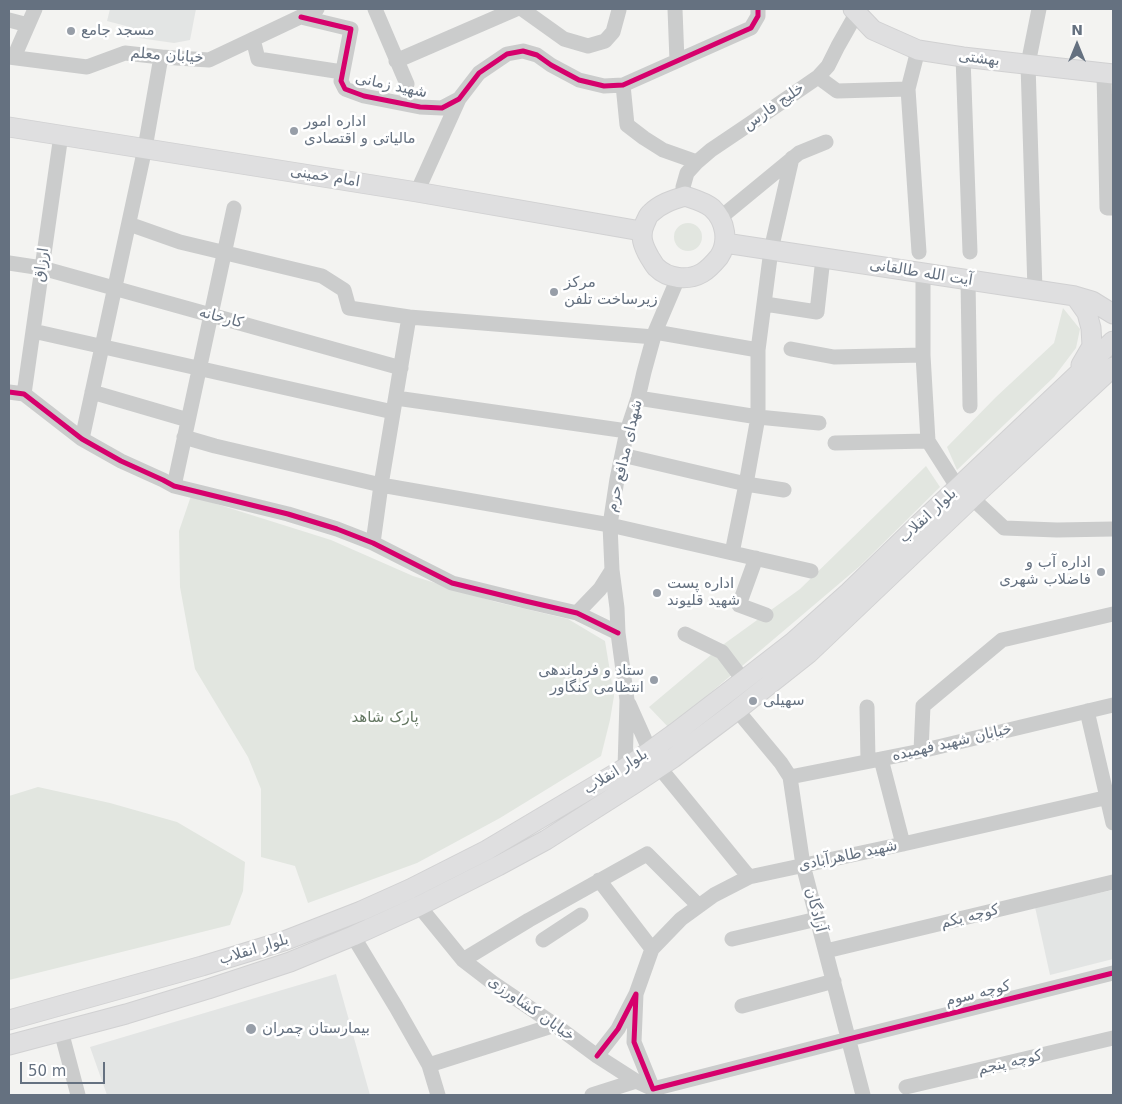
<!DOCTYPE html>
<meta charset="utf-8">
<style>
body{margin:0}
#map{position:relative;width:1122px;height:1104px;overflow:hidden;background:#f3f3f1;font-family:"DejaVu Sans",sans-serif}
canvas{display:block}
.frame{position:absolute;inset:0;border:10px solid #657180;pointer-events:none}
.north{position:absolute;left:1052px;top:20px;width:50px;height:50px;-webkit-text-stroke:4px #fff;paint-order:stroke;rotate:0deg;font-size:14px;font-weight:700;line-height:20px;text-align:center;color:#657180}
.north::after{content:'';display:block;margin:auto;width:18px;height:22px;background:#657180;clip-path:polygon(50% 0,100% 100%,50% 72%,0 100%)}
.scale{position:absolute;left:20px;top:1062px;width:85px;height:22px;box-sizing:border-box;border:2px solid #657180;border-top:0;padding-left:6px;font-size:15px;line-height:18px;white-space:nowrap;color:#657180;-webkit-text-stroke:4px #fff;paint-order:stroke}
</style>
<div id="map">
<canvas width="1122" height="1104"></canvas>
<div class="frame"></div>
<div class="north">N</div>
<div class="scale">50 m</div>
</div>
<script>
const context = document.querySelector('canvas').getContext('2d');
context.lineJoin = 'round';
function paint(path, color) {
  context.fillStyle = color;
  context.fill(path, 'evenodd');
}
function trace(path, color, width, dash) {
  context.strokeStyle = color;
  context.lineWidth = width;
  context.lineCap = dash ? 'butt' : 'round';
  context.setLineDash(dash || []);
  context.stroke(path);
}
function write(font, color, halo, rows, align = 'center') {
  context.font = font + ' "DejaVu Sans",Cairo,sans-serif';
  context.lineWidth = 5;
  context.setLineDash([]);
  context.textBaseline = 'middle';
  context.strokeStyle = halo;
  context.fillStyle = color;
  for (const [text, x, y, turn = 0] of rows) {
    context.save();
    context.translate(x, y);
    context.rotate((+turn || 0) * Math.PI / 180);
    context.textAlign = isNaN(turn) ? turn : align;
    if (halo) context.strokeText(text, 0, 0);
    context.fillText(text, 0, 0);
    context.restore();
  }
}
paint(new Path2D(`
 M110 9H196L190 40 174 43 125 36 126 26 107 21Z
 M1113 890V959L1050 975 1035 907Z
 M336 974 370 1095H107L90 1047Z`), '#e3e5e4');
paint(new Path2D(`
 M674 237a14 14 0 1 1 28 0a14 14 0 1 1-28 0Z
 M1063 308 1080 329 1076 348 1054 377 957 470 947 447 996 397 1054 343Z
 M926 466 940 487 860 566 669 728 649 707 724 644 800 589Z
 M191 496 331 540 413 576 496 602 568 619 605 641 614 696 610 720 601 756 500 818 417 863 308 903 295 866 261 857V789L248 757 195 669 180 587 179 531Z
 M38 787 110 803 177 822 245 862 243 891 230 925 9 980V796Z`), '#e2e6e0');
const major = new Path2D(`
 M853 9 873 30 918 50 963 57 1113 74
 M9 127 417 192 641 231
 M685 196C694 199 705 202 712 208 726 221 729 242 719 257 714 263 709 269 702 273 688 281 668 279 656 267 654 265 652 261 650 258 643 246 639 236 645 223 647 219 648 215 651 213 660 204 672 200 685 196Z
 M725 243 1075 296 1092 301 1113 314
 M1075 296 1087 313 1091 328 1092 346 1081 365
 M9 1020 202 966 284 941 361 911 410 889 487 850 625 768 650 751 675 733 731 690 793 642 849 592 917 526 1113 341
 M9 1045 126 1014 208 989 290 962 353 936 419 906 498 866 546 840 634 784 673 758 737 710 809 653 972 498 1113 367`);
trace(major, '#d1d1d2', 21);
trace(new Path2D(`
 M375 9 407 84
 M522 9 564 39 588 46 605 41 613 32 619 10
 M675 9 677 61
 M301 17 351 29 341 81 345 89 364 96 420 107 442 108 459 99 479 73 507 54 523 51 537 55 551 65 579 80 604 86 623 85 751 28 758 16V9
 M9 20 28 25
 M253 39 258 59 342 72
 M918 50 908 89 919 252
 M9 57 87 67 125 53 161 57 209 60 317 9
 M14 57 35 9
 M963 57 970 252
 M396 61 516 9
 M1104 73 1107 208H1113
 M818 77 837 91 908 89
 M623 85 627 125 644 138 663 150 697 162
 M417 192 459 99
 M685 196 683 187 687 173 697 162 711 150 757 119 818 77 828 66 838 46 859 9
 M720 218 799 153 826 142
 M129 224 180 242 322 276 344 290 349 308 409 317 654 337
 M9 263 42 268 401 368
 M923 273V355L928 441 958 488
 M968 280 970 406
 M1035 290 1028 64 1039 9
 M765 304 817 312 823 258
 M33 331 393 412
 M655 332 758 350
 M791 349 834 357 923 355
 M9 392 24 394 82 439 121 461 163 480 174 486 288 514 337 529 373 543 452 583 525 601 577 613 618 633
 M92 392 188 420
 M24 394 61 135
 M396 398 627 431
 M638 398 758 417 819 423
 M184 437 215 446 381 485 610 525 811 571
 M82 439 145 148 161 57
 M835 443 928 441
 M622 455 746 484 784 490
 M174 486 234 208
 M972 498 1004 528 1057 530 1113 529
 M373 543 381 485 409 317
 M732 553 746 484 758 417V350L771 250 792 158
 M756 558 739 605 766 615
 M577 613 600 589 612 570
 M685 634 722 652 744 681
 M629 704 650 751
 M867 707 868 761
 M737 710 781 763 790 777 803 865 863 1095
 M1087 711 1113 823
 M921 751 923 706 1002 640 1113 614
 M881 759 903 844
 M659 767 749 877
 M625 768 627 700 618 633 617 608 612 570 610 525 617 479 627 431 638 398 644 372 655 332 678 278
 M790 777 921 751 1113 705
 M599 880 652 949
 M419 906 463 960 493 983 555 1025 597 1056 636 1081 653 1089 655 1092
 M353 936 396 1007 429 1065 438 1095
 M732 939 817 919
 M543 940 581 915
 M826 951 1113 882
 M463 960 529 920 647 854 699 906
 M636 994 652 949 681 919 714 895 749 877 903 844 1113 796
 M742 1006 834 981
 M61 1031 78 1095
 M597 1056 618 1029 636 994 634 1042 653 1089 849 1039 1113 973
 M429 1065 555 1025
 M906 1087 1113 1038
 M592 1095 636 1081`), '#cbcccc', 15);
trace(major, '#dfdfe0', 19);
trace(new Path2D(`
 M301 17 351 29 341 81 345 89 364 96 420 107 442 108 459 99 479 73 507 54 523 51 537 55 551 65 579 80 604 86 623 85 751 28 758 16V9
 M9 392 24 394 82 439 121 461 163 480 174 486 288 514 337 529 373 543 452 583 525 601 577 613 618 633
 M597 1056 618 1029 636 994 634 1042 653 1089 849 1039 1113 973`), '#d6006c', 5);
for (const [x, y, r, color] of [
 [71,31,5,"#979ea8"],
 [294,131,5,"#979ea8"],
 [554,292,5,"#979ea8"],
 [1101,572,5,"#979ea8"],
 [657,593,5,"#979ea8"],
 [654,680,5,"#979ea8"],
 [753,701,5,"#979ea8"],
 [251,1029,6,"#979ea8"]
]) {
  const dot = new Path2D();
  dot.arc(x, y, r, 0, 2 * Math.PI);
  context.fillStyle = color;
  context.fill(dot);
  trace(dot, '#fff', 2);
}
write('15px', '#657180', '#fff', [
 ["مسجد جامع",81,31],
 ["اداره امور",304,122],
 ["مالیاتی و اقتصادی",304,139],
 ["مرکز",564,283],
 ["زیرساخت تلفن",564,300],
 ["اداره آب و",1091,563,"right"],
 ["فاضلاب شهری",1091,580,"right"],
 ["اداره پست",667,584],
 ["شهید قلیوند",667,601],
 ["ستاد و فرماندهی",644,671,"right"],
 ["انتظامی کنگاور",644,688,"right"],
 ["سهیلی",763,701],
 ["بیمارستان چمران",262,1029]
], 'left');
write('15px', '#657180', '#fff', [
 ["خیابان معلم",167,56,4],
 ["بهشتی",979,59,7],
 ["شهید زمانی",391,86,12],
 ["خلیج فارس",774,107,-35],
 ["امام خمینی",325,177,9],
 ["ارزاق",42,265,-82],
 ["آیت الله طالقانی",921,273,9],
 ["کارخانه",221,318,15],
 ["شهدای مدافع حرم",625,456,-77],
 ["بلوار انقلاب",928,516,-43],
 ["خیابان شهید فهمیده",952,743,-13],
 ["بلوار انقلاب",616,772,-32],
 ["شهید طاهرآبادی",848,856,-12],
 ["آزادگان",815,910,76],
 ["کوچه یکم",970,917,-14],
 ["بلوار انقلاب",254,950,-17],
 ["کوچه سوم",978,994,-14],
 ["خیابان کشاورزی",531,1009,35],
 ["کوچه پنجم",1010,1063,-13]
]);
write('15px', '#657863', '#fff', [
 ["پارک شاهد",385,718]
]);
</script>
